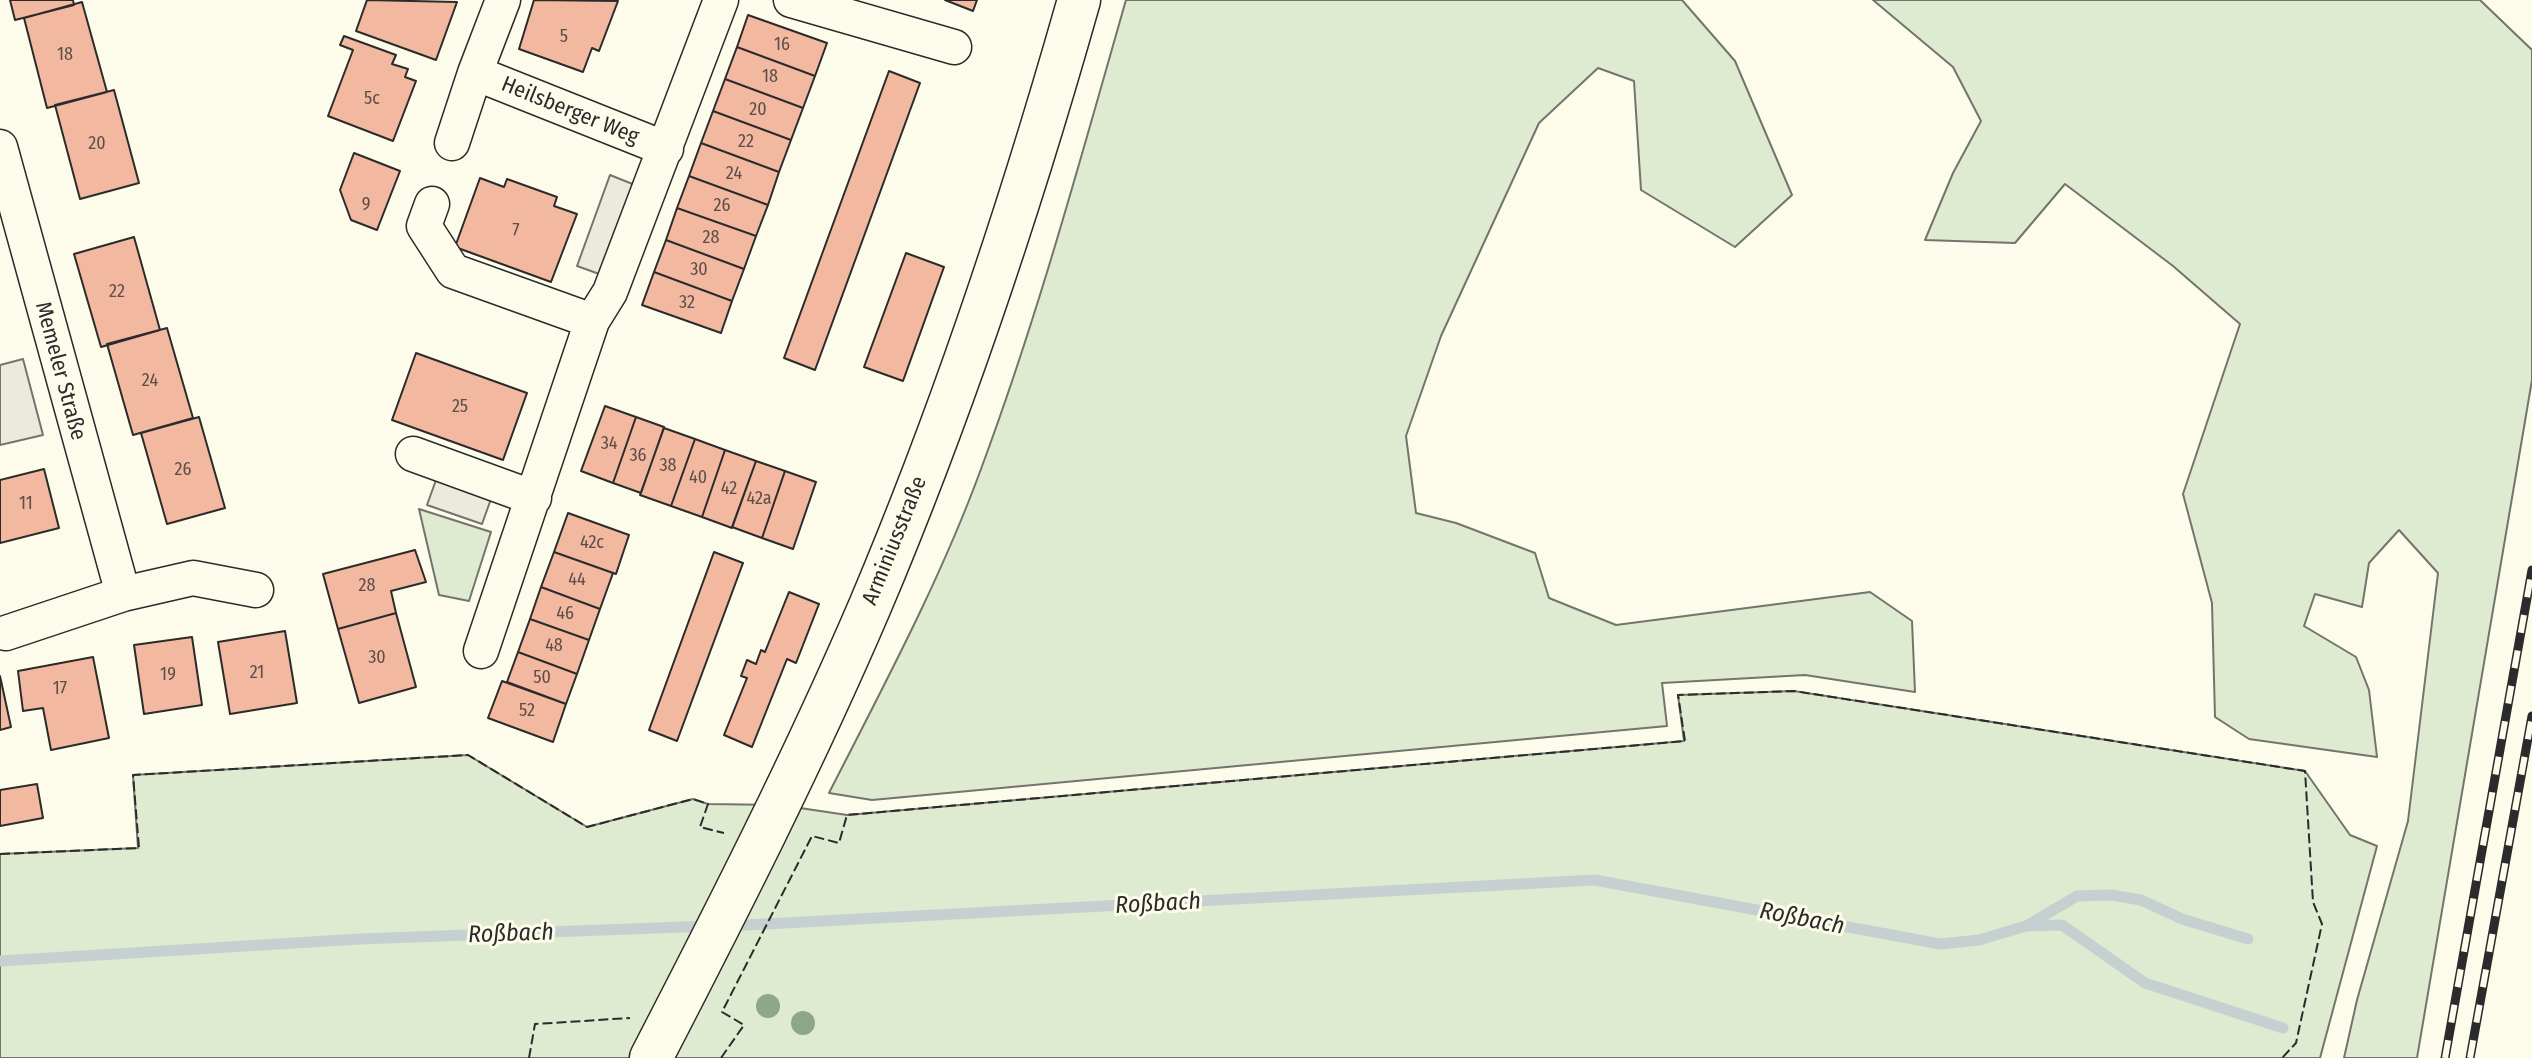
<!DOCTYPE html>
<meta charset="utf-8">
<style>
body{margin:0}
canvas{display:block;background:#fdfbea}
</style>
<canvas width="2532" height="1058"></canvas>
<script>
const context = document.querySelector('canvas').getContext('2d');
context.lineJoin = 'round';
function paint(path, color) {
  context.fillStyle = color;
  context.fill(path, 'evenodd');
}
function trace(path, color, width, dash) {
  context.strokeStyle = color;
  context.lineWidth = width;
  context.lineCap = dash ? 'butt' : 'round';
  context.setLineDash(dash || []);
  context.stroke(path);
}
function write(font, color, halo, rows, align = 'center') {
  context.font = font + ' "Fira Sans Condensed",sans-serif';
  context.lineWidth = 6;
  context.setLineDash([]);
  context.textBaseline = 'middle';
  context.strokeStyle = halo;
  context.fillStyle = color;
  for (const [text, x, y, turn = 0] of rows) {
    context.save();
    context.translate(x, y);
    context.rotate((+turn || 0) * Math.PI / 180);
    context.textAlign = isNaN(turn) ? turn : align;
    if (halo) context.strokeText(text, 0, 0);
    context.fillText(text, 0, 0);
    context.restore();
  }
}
const green = new Path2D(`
 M1126 0H1682L1735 61 1792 195 1735 247 1641 190 1634 81 1598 68 1539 123 1441 336 1406 436 1416 513 1456 523 1535 553 1549 598 1616 625 1870 592 1912 621 1915 692 1805 675 1662 683 1667 726 872 800 829 793C883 687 940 581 981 469 1038 316 1081 157 1126 0Z
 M1873 0H2480L2532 50V380L2417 1058H2344L2357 1000 2408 821 2438 573 2399 530 2369 563 2362 607 2315 594 2304 626 2356 657 2369 690 2377 757 2249 739 2215 717 2212 603 2183 494 2240 324 2173 266 2065 184 2015 243 1925 240 1953 173 1981 121 1953 67Z
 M419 509 491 532 469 601 439 595Z
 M1794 691 2305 771 2350 835 2377 846 2320 1058H0V854L138 848 133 775 468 755 587 827 693 799 708 804 780 805 847 815 1684 741 1678 695Z`);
paint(green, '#deebd1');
trace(green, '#74746e', 2);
const parking = new Path2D(`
 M610 175 635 185 602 275 577 266Z
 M23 359 43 435 0 445V365Z
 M436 480 491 499 482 524 427 505Z`);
paint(parking, '#eceadb');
trace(parking, '#74746e', 2);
trace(new Path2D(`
 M2028 925 2077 896 2112 895 2141 900 2182 919 2248 939
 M727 926 1595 880 1940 944 1979 940 2026 926 2062 925 2145 983 2283 1028
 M0 961 360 939 710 926`), '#c7d0d0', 11);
const building = new Path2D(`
 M10 0H73L74 5 15 20Z
 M367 0 457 2 436 60 356 31Z
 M534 0 618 1 599 51 592 48 583 72 519 49Z
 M945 0H977L973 11Z
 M82 2 107 92 47 108 24 18Z
 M748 15 827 43 815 76 737 47Z
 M344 36 396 55 392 64 408 69 405 77 416 81 393 141 328 116 353 50 340 45Z
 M737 47 815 76 803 108 725 79Z
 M889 71 920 83 815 370 784 358Z
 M725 79 803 108 791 140 713 111Z
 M114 90 139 183 80 199 55 105Z
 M713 111 791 140 779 172 701 143Z
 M701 143 779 172 768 205 689 176Z
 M354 153 400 171 377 230 351 220 340 190Z
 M689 176 768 205 756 236 677 208Z
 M480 178 504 187 507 179 557 197 554 206 577 214 551 282 455 247Z
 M677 208 756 236 744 269 666 240Z
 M134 237 160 330 101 347 74 254Z
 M666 240 744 269 732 301 654 272Z
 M906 253 944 267 903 381 864 367Z
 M654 272 732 301 721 333 642 305Z
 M167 328 193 418 133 435 107 344Z
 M416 353 527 393 503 460 392 420Z
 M605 406 636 417 613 483 581 471Z
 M199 417 225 508 167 524 141 433Z
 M636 417 664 427 641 493 613 483Z
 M664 428 695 439 671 506 640 495Z
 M695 439 725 450 702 517 671 506Z
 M725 450 756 461 732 528 702 517Z
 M756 461 785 471 762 538 732 527Z
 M44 469 59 528 0 543V480Z
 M785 471 816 482 793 549 762 538Z
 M568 513 629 535 616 574 554 552Z
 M415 550 426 582 391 591 396 613 338 629 323 574Z
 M554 552 613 573 600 609 541 587Z
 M714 552 743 563 677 741 649 730Z
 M541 587 600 609 589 640 530 619Z
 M789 592 819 604 796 663 787 659 752 747 724 735 747 678 741 676 747 660 756 664 761 650 765 652Z
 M396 613 416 687 359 703 338 629Z
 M530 619 589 640 577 674 518 652Z
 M285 631 297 703 230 714 218 642Z
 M192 637 202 705 144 714 134 645Z
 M518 652 577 674 566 704 507 682Z
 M93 657 109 738 51 750 43 708 23 711 18 671Z
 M0 676 11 727 0 730Z
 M502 681 566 704 553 742 488 718Z
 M37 784 43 818 0 826V790Z`);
paint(building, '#f2b8a0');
trace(building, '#2b2b2b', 2);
const minor = new Path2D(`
 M503 0 475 73 666 149
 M791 0 954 47
 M452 143 475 73
 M0 147 123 594 193 578 256 590
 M432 204 424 226 453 271 592 321
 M413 454 534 498
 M6 633 123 594
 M481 651 592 321 610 292 721 0`);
const tertiary = new Path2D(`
 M651 1058C728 909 804 760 870 606 953 410 1021 205 1079 0`);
trace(minor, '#2b2b2b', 37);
trace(tertiary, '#2b2b2b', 45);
trace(minor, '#fdfbea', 34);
trace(tertiary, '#fdfbea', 42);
const rail = new Path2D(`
 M2445 1058 2532 570
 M2470 1058 2532 716`);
trace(rail, '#2b2b2b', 9);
trace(rail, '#fdfbea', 6, [18]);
trace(new Path2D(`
 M0 854 139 848 133 775 468 755 587 827 693 799 708 804 700 827 724 833
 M529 1058 535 1024 630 1018
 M721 1058 744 1025 722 1012 812 836 839 843 847 815 1685 741 1678 695 1794 691 2305 771 2313 902 2322 924 2296 1043 2282 1058`), '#2b2b2b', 2, [10, 4]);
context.fillStyle = '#8ea78a';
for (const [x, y] of [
 [768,1006],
 [803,1023]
]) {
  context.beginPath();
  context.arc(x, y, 12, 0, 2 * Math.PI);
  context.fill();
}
write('18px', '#5d4e48', null, [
 ["5",564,37],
 ["16",782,45],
 ["18",65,55],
 ["18",770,77],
 ["5c",372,99],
 ["20",758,110],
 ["22",746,142],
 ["20",97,144],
 ["24",734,174],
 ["9",366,205],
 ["26",722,206],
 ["7",516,231],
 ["28",711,238],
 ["30",699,270],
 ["22",117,292],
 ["32",687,303],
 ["24",150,381],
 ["25",460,407],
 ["34",609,444],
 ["36",638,456],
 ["38",668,466],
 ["26",183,470],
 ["40",698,478],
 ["42",729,489],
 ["42a",759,499],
 ["11",26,504],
 ["42c",592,543],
 ["44",577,580],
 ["28",367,586],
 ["46",565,614],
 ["48",554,646],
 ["30",377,658],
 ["21",257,673],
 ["19",168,675],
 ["50",542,678],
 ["17",60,689],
 ["52",527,711]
]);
write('22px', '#2b2b2b', '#fdfbea', [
 ["Heilsberger Weg",570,111,22],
 ["Memeler Straße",60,371,75],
 ["Arminiusstraße",895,541,-68]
]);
write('italic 24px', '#2b2b2b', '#fdfbea', [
 ["Roßbach",1158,904,-3],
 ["Roßbach",1802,919,11],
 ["Roßbach",511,934,-2]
]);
</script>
